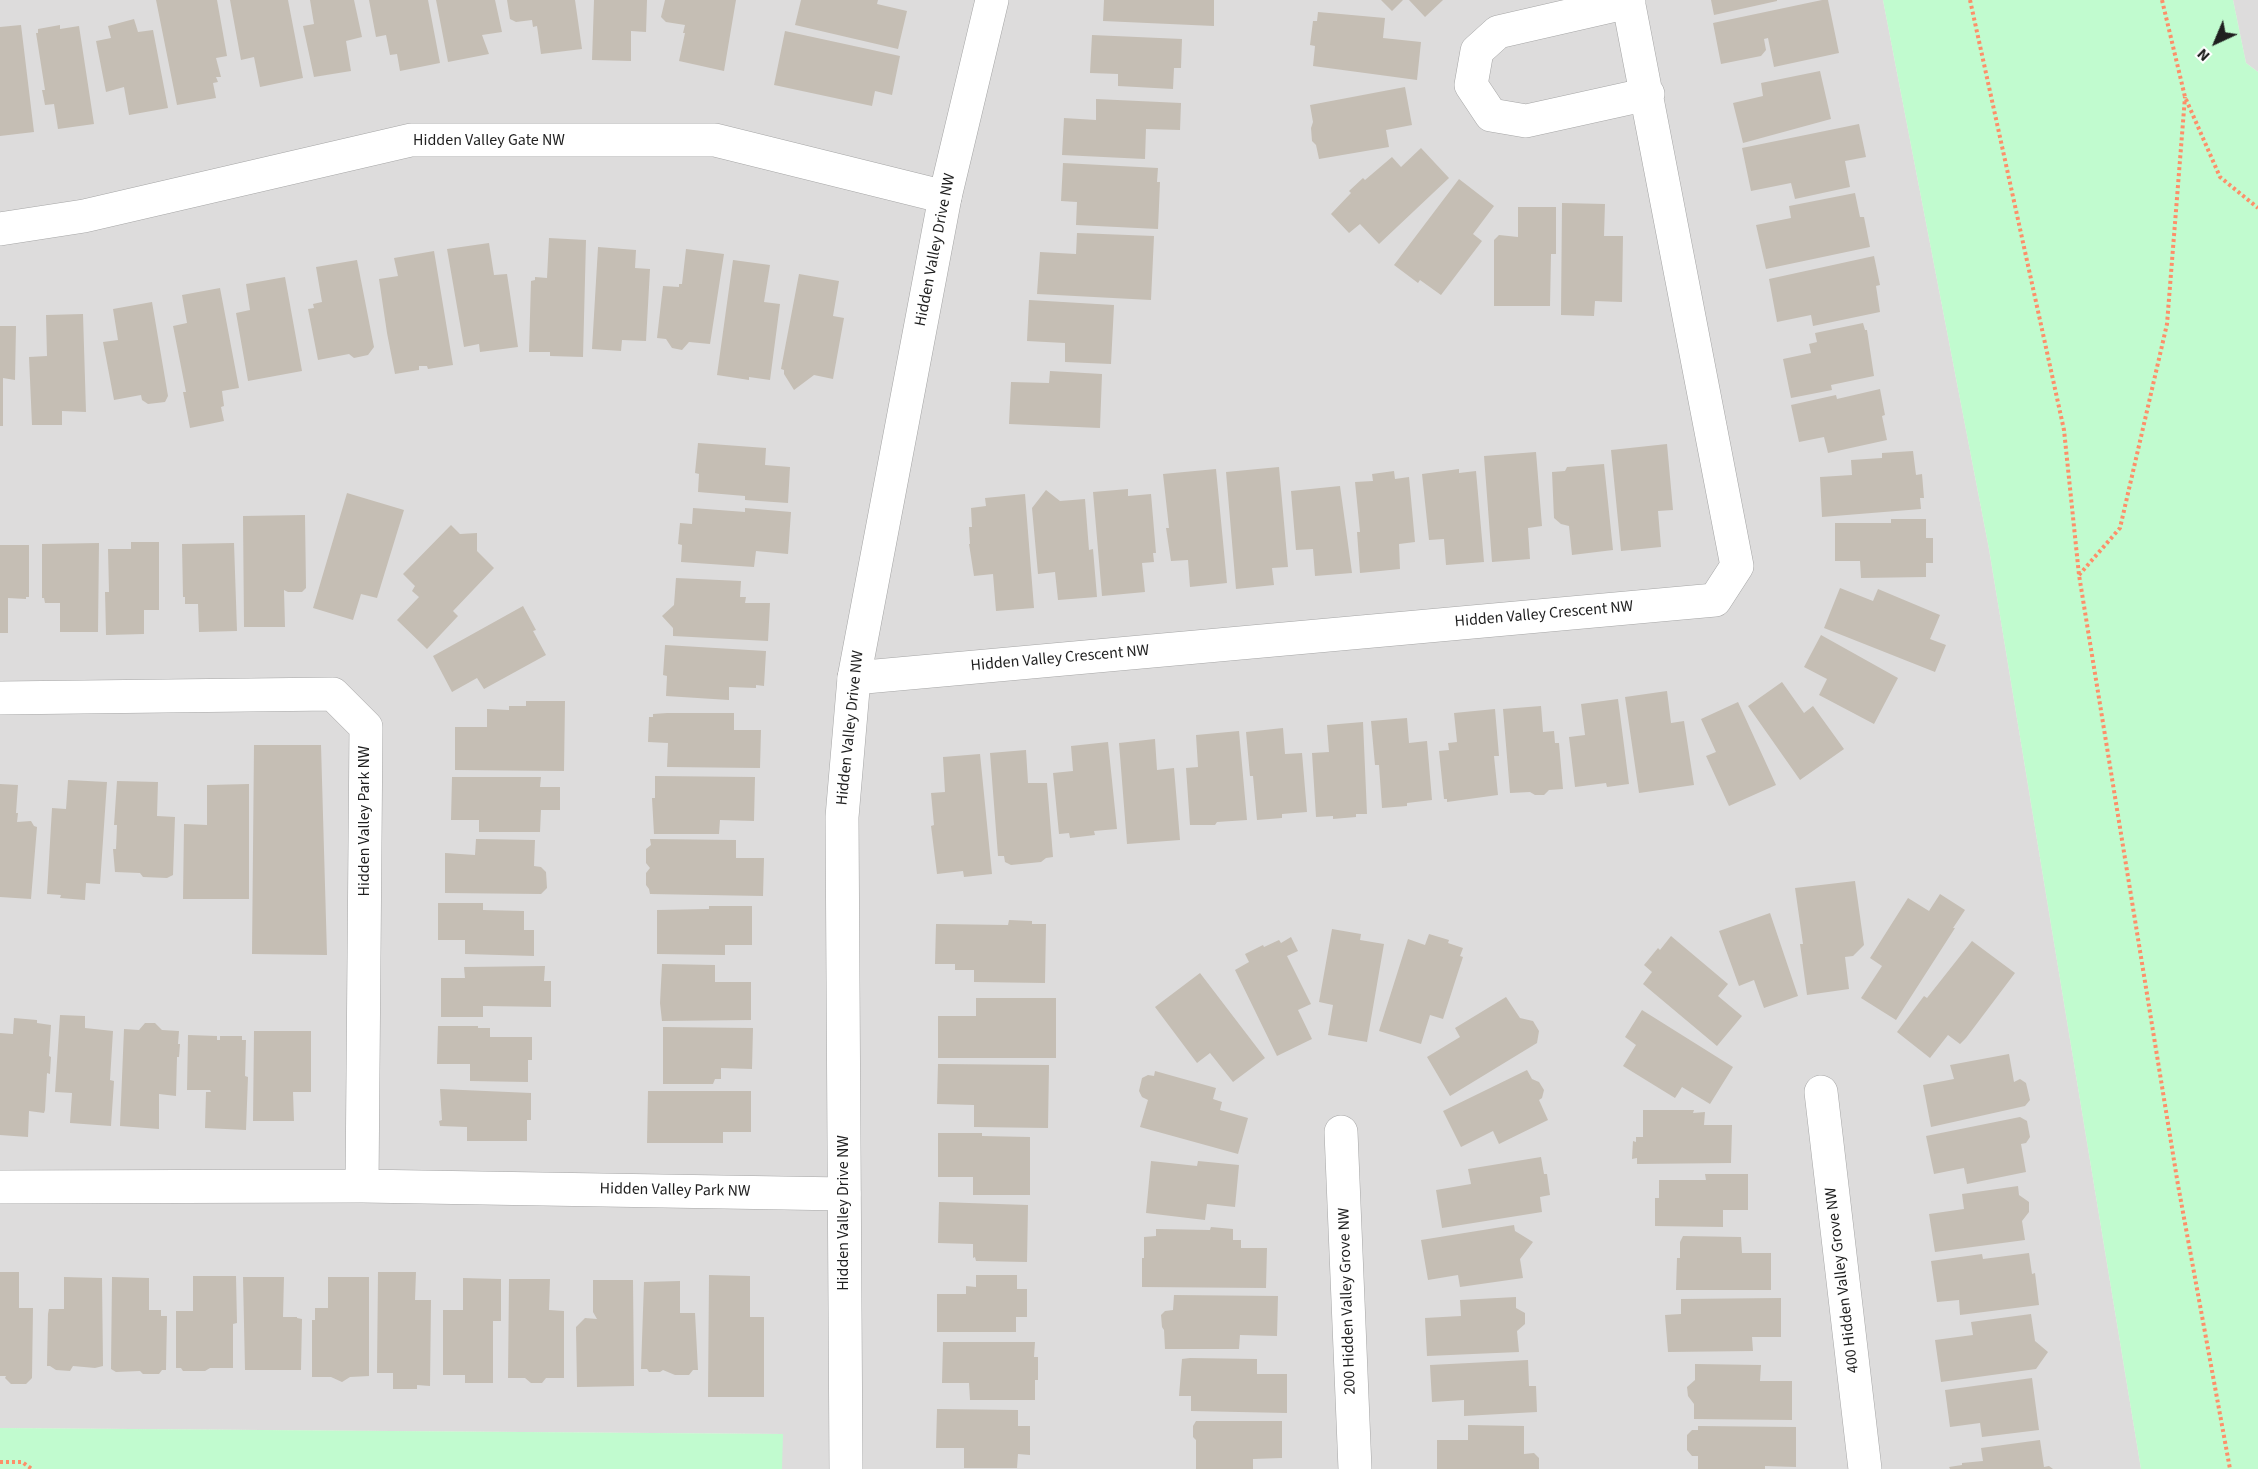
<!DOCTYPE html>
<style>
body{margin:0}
#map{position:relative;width:2258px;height:1469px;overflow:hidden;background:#f0eee5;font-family:"Source Sans 3",sans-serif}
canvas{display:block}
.north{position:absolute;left:2186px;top:12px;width:60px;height:60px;-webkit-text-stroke:4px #fff;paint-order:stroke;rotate:224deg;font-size:16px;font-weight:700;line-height:24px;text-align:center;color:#1f1f1f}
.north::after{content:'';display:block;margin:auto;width:21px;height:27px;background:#1f1f1f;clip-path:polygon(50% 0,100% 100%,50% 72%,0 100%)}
</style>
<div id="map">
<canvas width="2258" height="1469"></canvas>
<div class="north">N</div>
</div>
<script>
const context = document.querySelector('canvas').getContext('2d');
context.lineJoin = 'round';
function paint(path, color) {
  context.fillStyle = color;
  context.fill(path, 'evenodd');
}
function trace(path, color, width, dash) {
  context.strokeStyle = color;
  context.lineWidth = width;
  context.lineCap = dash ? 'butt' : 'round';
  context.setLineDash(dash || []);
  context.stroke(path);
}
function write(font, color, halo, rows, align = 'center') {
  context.font = font + ' "Source Sans 3",sans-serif';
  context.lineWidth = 6;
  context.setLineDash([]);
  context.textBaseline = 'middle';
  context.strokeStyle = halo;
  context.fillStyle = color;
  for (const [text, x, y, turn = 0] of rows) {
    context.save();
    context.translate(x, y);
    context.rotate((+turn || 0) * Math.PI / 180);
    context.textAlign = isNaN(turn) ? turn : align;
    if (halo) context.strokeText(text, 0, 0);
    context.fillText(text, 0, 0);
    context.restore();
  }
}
paint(new Path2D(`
 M0 0H1883L1989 549 2141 1469H782V1434L0 1428Z
 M2233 0H2258V72L2246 63Z`), '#dddcdc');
paint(new Path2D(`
 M1883 0H2233L2246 63 2258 72V1469H2141L1989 549Z
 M0 1428 783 1434 782 1469H0Z`), '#c1fbcf');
paint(new Path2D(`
 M156 0H217L227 56 216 58 221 77H216L218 82 213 83 216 98 177 105Z
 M230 0H288L303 78 260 87 254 57 241 60Z
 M310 0H354L362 37 346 41 351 71 314 77 303 26 314 24Z
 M369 0H428L440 63 400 71 397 54 390 55 386 35 376 37Z
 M436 0H495L502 32 482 35 489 54 448 62Z
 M507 0H575L582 49 541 54 537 26 533 27 532 20 516 22 510 19Z
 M594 0H647L646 32 631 31V61L592 60Z
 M665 0H736L724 71 679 61 685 33H683L685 25 666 22 661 17Z
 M801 0H878L877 4 907 11 898 49 795 25Z
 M1104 0H1214V26L1103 21Z
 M1381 0H1403L1392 11Z
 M1409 0H1443L1425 17Z
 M1711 0H1777V1L1714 15Z
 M1822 0H1828L1839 53 1774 67 1768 38 1764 39 1766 50 1761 56 1721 64 1713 23Z
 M1318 12 1385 18 1383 38 1421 42 1417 80 1313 66 1315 46 1310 45 1313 21H1317Z
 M134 19 138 32 153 30 168 108 129 115 124 87 106 92 96 41 111 38 108 26Z
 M21 25 34 132 0 136V27Z
 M60 25V29L79 26 94 124 58 129 54 104 45 105 42 90H45L36 33H38V29Z
 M785 31 900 56 892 95 875 91 872 106 774 85Z
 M1092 35 1182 39 1181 68H1174L1173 89 1118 86V74L1090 73Z
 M1820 71 1831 119 1743 143 1733 103 1763 96 1761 83Z
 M1405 87 1412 125 1386 130 1389 147 1319 159 1316 145 1312 141 1311 128 1313 122 1310 105Z
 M1096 99 1181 103 1180 130 1146 129 1145 159 1062 155 1064 118 1096 120Z
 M1859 124 1866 157 1845 161 1850 187 1795 199 1791 183 1751 191 1742 148Z
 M1421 148 1449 178 1379 244 1360 224 1349 233 1331 214 1351 193 1349 191 1363 178 1365 180 1392 157 1401 167Z
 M1063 163 1158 168 1157 182H1160L1158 229 1076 225 1077 202 1061 201Z
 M1459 179 1494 206 1473 234 1482 241 1441 295 1420 280 1418 283 1394 265Z
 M1855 193 1860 217H1864L1870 247 1766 269 1756 225 1791 218 1789 206Z
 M1562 203 1605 204 1604 236H1623L1622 302 1595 301 1594 316 1561 315Z
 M1518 207H1556V254H1551L1550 306H1494V240L1499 235 1518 237Z
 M1077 233 1154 236 1151 300 1037 294 1040 252 1076 254Z
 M549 238 586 240 583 357 550 356V352H529L531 281 535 280V277L547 278Z
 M489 243 494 275 507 274 518 347 480 352 479 344 464 347 447 249Z
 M598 247 636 250 635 268 650 269 646 341 622 340 621 351 592 349Z
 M686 249 724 254 710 344 689 342 682 350 672 348 666 339 657 338 663 286 679 287V284H682Z
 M434 251 453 365 428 369 427 366H419V370L395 374 387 333 379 279 398 276 394 258Z
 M1874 256 1880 285 1876 286 1880 312 1813 326 1811 315 1777 322 1769 279Z
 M357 260 374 347 368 355 354 358 349 354 318 360 308 309 314 308 313 304 322 302 316 267Z
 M733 260 770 265 764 302 780 304 770 380 749 377V380L717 375Z
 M799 274 839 281 833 316 844 318 833 379 814 375 794 390 784 374V370L781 369Z
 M285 277 302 371 248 381 236 313 250 310 246 284Z
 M220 288 239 388 222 391 224 406 221 407 224 421 190 428 183 392H186L173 326 187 323 182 295Z
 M1029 300 1114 305 1111 364 1065 362V343L1027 341Z
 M152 302 168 396 165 402 148 404 142 400 141 395 114 400 103 342 118 340 113 309Z
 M83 314 86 412 62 411V425H32L29 357 47 356 46 315Z
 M1863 323 1865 330H1867L1874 376 1831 385 1832 390 1791 398 1783 359 1811 353 1809 344 1817 342 1815 333Z
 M0 326H16L15 380 3 378V426H0Z
 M1050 371 1102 374 1100 428 1009 424 1011 382 1049 383Z
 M1880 389 1885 415 1882 416 1887 440 1828 453 1824 437 1799 442 1791 405 1836 395 1837 399Z
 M698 443 766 448 765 465 790 467 788 503 745 500V496L698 492 699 474 695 473Z
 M1667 444 1673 510 1658 511 1661 547 1621 551 1611 450Z
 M1913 451 1916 475 1922 474 1924 498H1920L1921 509 1822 517 1820 477 1852 475 1851 460 1882 458V453Z
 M1536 452 1542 526 1528 528 1530 559 1492 562 1484 456Z
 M1604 464 1613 550 1572 555 1569 526 1561 524 1554 518 1552 472 1565 471 1567 467Z
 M1279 467 1288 567 1272 568 1274 585 1236 589 1226 472Z
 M1216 469 1227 583 1190 587 1188 560 1171 561 1166 528H1169L1163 474Z
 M1459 469V473L1476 471 1484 562 1446 565 1444 539 1429 540 1422 474Z
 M1394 471 1395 479 1409 477 1415 542 1399 544 1400 569 1360 573 1357 532H1360L1355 482 1373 481 1372 474Z
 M1340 486 1352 573 1315 576 1313 549 1296 550 1291 491Z
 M1128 489V496L1151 494 1156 553H1153L1154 562 1142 563 1145 592 1102 596 1093 492Z
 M1046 490 1060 501 1085 499 1089 550 1093 549 1097 597 1058 600 1055 572 1038 574 1032 508Z
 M347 493 404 510 377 598 361 594 353 620 313 608Z
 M1025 494 1034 608 996 611 993 574 974 576 969 544H970L969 527H972L971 508 986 506 985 498Z
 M693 508 745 512V508L791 512 788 554 756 551 754 567 681 562 682 545 678 544 680 523 692 524Z
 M305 515 306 588 302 592H288L284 590 285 627H244L243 516Z
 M1891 519H1926V538H1933V563H1926V577L1861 578 1860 561H1835V523H1891Z
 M451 525 460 534 477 533V551L494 568 453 611 458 616 427 649 397 620 419 597 412 591 415 586 403 574Z
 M131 542H159V610H144V634L106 635 105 592H109L108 549H131Z
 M99 543 98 632H60V603H45L44 598H42V544Z
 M234 543 237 631 199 632 198 604H185V597H183L182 544Z
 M0 545H29V597H26V599L8 598V633H0Z
 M676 578 741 581 740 597H746L745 603H770L768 641 673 636V628L662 616 674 605Z
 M1840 588 1873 601 1878 589 1940 615 1930 639 1946 645 1935 672 1824 628Z
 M523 606 536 630 533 631 546 655 484 689 477 678 452 692 433 656Z
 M1821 635 1898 678 1874 724 1819 695 1827 679 1804 667Z
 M665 645 766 651 764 686 756 685V688L729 687V700L666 696 667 676 663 675Z
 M1782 682 1804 713 1813 706 1844 749 1800 780 1748 706Z
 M1667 691 1671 723 1684 721 1694 785 1639 793 1625 697Z
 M1618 699 1629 784 1607 787 1606 783 1575 787 1569 737 1585 735 1581 704Z
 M526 701H565L564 771 455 770V727H487V709L509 710V706H526Z
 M1738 702 1776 785 1729 806 1706 756 1716 752 1701 719Z
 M1541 706 1543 732 1554 731 1555 743H1559L1563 789 1549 790 1544 795H1535L1530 792 1510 793 1503 709Z
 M1495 709 1499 756H1494L1498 795 1447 802V799H1444L1439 751 1449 750 1448 743 1457 742 1454 713Z
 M667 713H734V730H761L760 768 667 767 668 743 648 742 649 717H653V714Z
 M1407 718 1409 743 1427 741 1432 800 1407 803V806L1382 808 1379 765H1375L1371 721Z
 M1363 722 1367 814H1356V817L1333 819V816L1316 817 1312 753 1329 752 1327 725Z
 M1283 728 1285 754 1302 753 1307 812 1282 814V818L1257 820 1253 776H1250L1246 732Z
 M1239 731 1247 820 1217 822 1215 825H1190L1186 768 1198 767 1196 735Z
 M1155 739 1157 770 1174 768 1180 840 1127 844 1119 743Z
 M1108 742 1117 829 1094 831 1095 835 1070 838 1069 833 1059 834 1053 773 1073 771 1071 746Z
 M254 745H321L327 955 252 954Z
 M1026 750 1028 783H1047L1053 857 1046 858 1041 862 1011 865 1005 862 1004 856H998L990 753Z
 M980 754 992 874 964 877 963 871 937 874 931 826 934 825 931 793 945 792 943 757Z
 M655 776 755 777 754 821 720 820 719 834H654L652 798H655Z
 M452 777H541L540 787H560V810H541L540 832H479V820H451Z
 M68 780 107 782 100 884 86 883 85 900 60 898 61 895 47 894 52 808 66 809Z
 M117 781 158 782 157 816 175 817 173 875 167 878 143 877 140 873 115 872 113 849H116L117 825H114Z
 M0 784 18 785 16 813H18L17 822 31 821 34 826 37 827 31 899 0 897Z
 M249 784V899H183L184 824 207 825V785Z
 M476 839 535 840 534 866 541 867 546 872 547 888 541 894 445 893V853L475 855Z
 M650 839 736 840V858H764L763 896 650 894 649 889 646 885V873L650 868 646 863V849L651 845Z
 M1855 881 1864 945 1853 956 1845 957 1849 989 1807 995 1800 944H1803L1795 888Z
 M1940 894 1965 910 1953 928H1955L1896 1020 1861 998 1882 966 1870 958 1908 898 1929 911Z
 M438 903H483V910L524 911V930H534V956L465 954V940H438Z
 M709 906H752V945H725V955L657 954V910L709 909Z
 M1770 913 1798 996 1764 1008 1754 980 1739 986 1719 931Z
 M1009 920 1032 921V924H1046L1045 983 974 982V970H955V964H935L936 924 1008 925Z
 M1332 929 1361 934 1360 940 1384 944 1367 1042 1328 1035 1333 1005 1319 1002Z
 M1429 934 1449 940 1448 943 1463 948 1460 956 1463 957 1443 1019 1430 1015 1421 1044 1379 1031 1408 939 1425 945Z
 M1671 936 1728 984 1718 996 1742 1016 1717 1046 1643 984 1652 972 1644 965 1658 948 1660 950Z
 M1291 937 1298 951 1287 956 1311 1004 1298 1010 1312 1039 1277 1056 1235 970 1249 962 1245 954 1263 945 1264 947 1279 940 1281 943Z
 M1972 941 2015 973 1966 1038 1960 1044 1948 1035 1930 1058 1897 1032 1924 996 1927 998Z
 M662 964 715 965V982H751V1020L662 1021 660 1003Z
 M545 966 544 981H551V1007L483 1006V1017H441V978H465L464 967Z
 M1200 973 1265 1058 1233 1082 1210 1053 1197 1063 1155 1007Z
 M1506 997 1520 1018 1533 1021 1539 1031 1537 1043 1450 1096 1427 1057 1460 1037 1455 1028Z
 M976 998H1056V1058H938V1016H976Z
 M1642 1010 1733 1067 1710 1104 1682 1087 1675 1098 1623 1066 1636 1045 1625 1037Z
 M60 1015 85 1016V1028L113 1031 110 1080 114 1081 111 1126 70 1123 72 1093 55 1092Z
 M14 1018 37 1020V1023L51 1025 49 1056 51 1057 50 1074 47 1073 45 1110 44 1113 29 1111 28 1137 0 1135V1033L13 1034Z
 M145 1023H155L162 1030 179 1031 178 1044H180L179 1057H177L176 1096 159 1094V1129L120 1126 124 1029 139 1030Z
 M438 1026H478V1028H490V1037H532V1060H528V1082L470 1081V1064H437Z
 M663 1027 753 1028 752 1069 721 1068V1079H715L713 1084H663Z
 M254 1031H311V1092H293L294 1121H253Z
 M188 1035 217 1036V1040H220V1036H242V1040H246L245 1076 248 1077 246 1130 205 1128 206 1092H211L210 1090H187Z
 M2009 1054 2014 1082 2020 1079 2026 1083 2030 1100 2025 1106 1931 1127 1923 1085 1954 1079 1950 1065Z
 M938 1064 1049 1065 1048 1128 974 1127V1105L937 1104Z
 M1527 1070 1532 1079 1539 1082 1544 1090 1542 1098 1539 1100 1548 1120 1499 1144 1493 1131 1461 1147 1443 1111Z
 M1155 1071 1216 1088 1213 1099 1222 1102 1220 1110 1248 1118 1238 1154 1140 1127 1148 1100 1142 1097 1139 1091 1142 1078 1148 1075 1154 1076Z
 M440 1089 531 1093V1120H527V1141H467V1127L440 1126 439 1121 442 1120Z
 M648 1091H751V1132H723V1143H647Z
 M1643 1110H1694L1693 1113 1705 1112 1704 1125H1732L1731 1163 1637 1164V1158L1632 1159 1633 1141 1636 1142V1137H1643Z
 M2020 1117 2027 1121 2030 1137 2026 1143 2021 1144 2026 1172 1967 1184 1964 1168 1934 1174 1926 1136Z
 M938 1133H982V1136L1030 1137V1195H973V1177H938Z
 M1541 1157 1544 1174H1547L1550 1195 1540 1197 1542 1212 1442 1228 1436 1190 1471 1184 1468 1169Z
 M1151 1161 1197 1166 1198 1161 1239 1165 1235 1207 1207 1204 1205 1220 1146 1213Z
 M1705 1174H1748V1210H1723V1227L1655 1226V1198H1659V1180H1706Z
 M2018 1186 2019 1195 2029 1202V1212L2022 1221 2025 1240 1935 1252 1929 1214 1964 1209 1962 1194Z
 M939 1202 1028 1205 1027 1262 976 1261 975 1257 973 1258V1244L938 1243Z
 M1514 1225 1515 1231 1533 1242 1520 1259 1523 1278 1460 1287 1458 1275 1428 1280 1421 1240Z
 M1211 1227 1233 1229V1240H1241V1248H1267L1266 1288 1142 1287V1258H1144V1237L1156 1236V1229L1210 1230Z
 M1683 1236 1741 1237 1742 1253H1771V1290H1676L1677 1258H1680V1242Z
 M2029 1253 2032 1274 2035 1273 2039 1305 1960 1315 1959 1300 1937 1302 1931 1261 1982 1254 1983 1259Z
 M0 1272H19V1308H33L32 1378 26 1384H11L5 1378 6 1376H0Z
 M378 1272H416L415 1300H431L430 1386 417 1385V1389H393V1373H377Z
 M709 1275 750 1276V1317H764V1397H708Z
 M976 1275H1017V1289H1027V1317H1016V1332H937V1294H966V1286L976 1287Z
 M193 1276H236L237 1323 233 1324V1368H210L205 1371H183L181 1368H176V1311H193Z
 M64 1277 102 1278 103 1366 95 1368 73 1366 70 1371 56 1370 50 1366H47L48 1314 49 1309H64Z
 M112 1277 149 1278V1310H161V1316H167L166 1370H162L159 1374H143L140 1371 116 1372 111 1369Z
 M243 1277H284L283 1317H297V1318L302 1319 301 1370H245Z
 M328 1277H369V1376L350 1377 342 1382 331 1377H312V1320H315V1308H328Z
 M463 1278 501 1279V1321H493V1383H465V1375H443V1310H463Z
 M509 1279H550L549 1310 564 1311V1378H546L542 1383H531L525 1378H508Z
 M593 1280H633L634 1386 577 1387 576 1327 585 1318 597 1319 593 1312Z
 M680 1281V1313H695L698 1370H693L689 1375H675L663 1370 660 1372H649L647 1369H641L644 1282Z
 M1174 1295 1278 1296 1277 1336 1240 1335 1239 1349H1165L1164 1330 1162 1327 1161 1315 1165 1311 1173 1310Z
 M1516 1297V1308L1525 1313V1324L1517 1331 1519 1352 1427 1356 1425 1318 1461 1316 1460 1300Z
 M1781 1298V1337H1752L1753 1351 1668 1352 1665 1315 1681 1314V1299Z
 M2031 1314 2035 1341 2048 1352 2036 1369 1941 1382 1935 1340 1973 1335 1971 1322Z
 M943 1342H1035L1034 1357H1038V1380H1035V1400H970L969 1383H942Z
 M1190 1358 1257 1359V1374H1287V1413L1191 1411V1396H1179L1182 1359Z
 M1528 1360 1529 1386H1536L1537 1412 1464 1416V1400L1432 1402 1430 1365Z
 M1695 1364 1761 1365 1760 1381H1792V1420L1694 1419V1404L1688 1396 1687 1387 1695 1380Z
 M2032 1378 2039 1430 1982 1437 1980 1423 1950 1427 1945 1390Z
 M937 1409 1018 1410V1426H1030V1455L1018 1454 1017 1468H964V1448H936Z
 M1196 1421H1282V1458L1253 1459V1469H1196V1440L1193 1437V1426Z
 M1468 1425 1524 1426V1454L1534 1453 1539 1458V1469H1437V1440H1468Z
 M1698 1426 1796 1427V1467L1765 1466V1469H1698V1456H1692L1687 1450V1435L1692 1430H1698Z
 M2040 1440 2044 1467 2049 1466 2053 1469H1950L1949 1467 1962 1465V1463L1983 1461 1981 1448Z`), '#c5beb4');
const minor = new Path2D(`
 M1629 2 1498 32 1477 51 1471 85 1491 115 1526 121 1648 94
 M0 229 84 216 411 140H715L945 197
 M854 678 1715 600 1737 566 1628 0
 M0 698 333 694 366 727 362 1186
 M1821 1092 1865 1469
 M1341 1132 1355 1469
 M0 1187 362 1186 844 1194`);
const tertiary = new Path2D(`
 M846 1469 842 817 854 678 945 197 992 0`);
trace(minor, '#a6a6a6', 34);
trace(tertiary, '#a6a6a6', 34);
trace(new Path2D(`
 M1970 0 2064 430 2079 575 2178 1185 2230 1469
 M2162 0 2185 97 2220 177 2258 208
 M2079 575 2120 528 2167 324 2185 97
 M0 1462H22L32 1469`), '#fd8f69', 4, [3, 3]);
trace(minor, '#fff', 33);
trace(tertiary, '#fff', 33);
write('16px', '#1f1f1f', '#fff', [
 ["Hidden Valley Gate NW",489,141],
 ["Hidden Valley Drive NW",936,250,-79],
 ["Hidden Valley Crescent NW",1544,615,-5],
 ["Hidden Valley Crescent NW",1060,659,-5],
 ["Hidden Valley Drive NW",851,728,-84],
 ["Hidden Valley Park NW",365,821,-90],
 ["Hidden Valley Park NW",675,1191,1],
 ["Hidden Valley Drive NW",844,1213,-90],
 ["400 Hidden Valley Grove NW",1843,1280,-97],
 ["200 Hidden Valley Grove NW",1348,1301,-92]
]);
</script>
